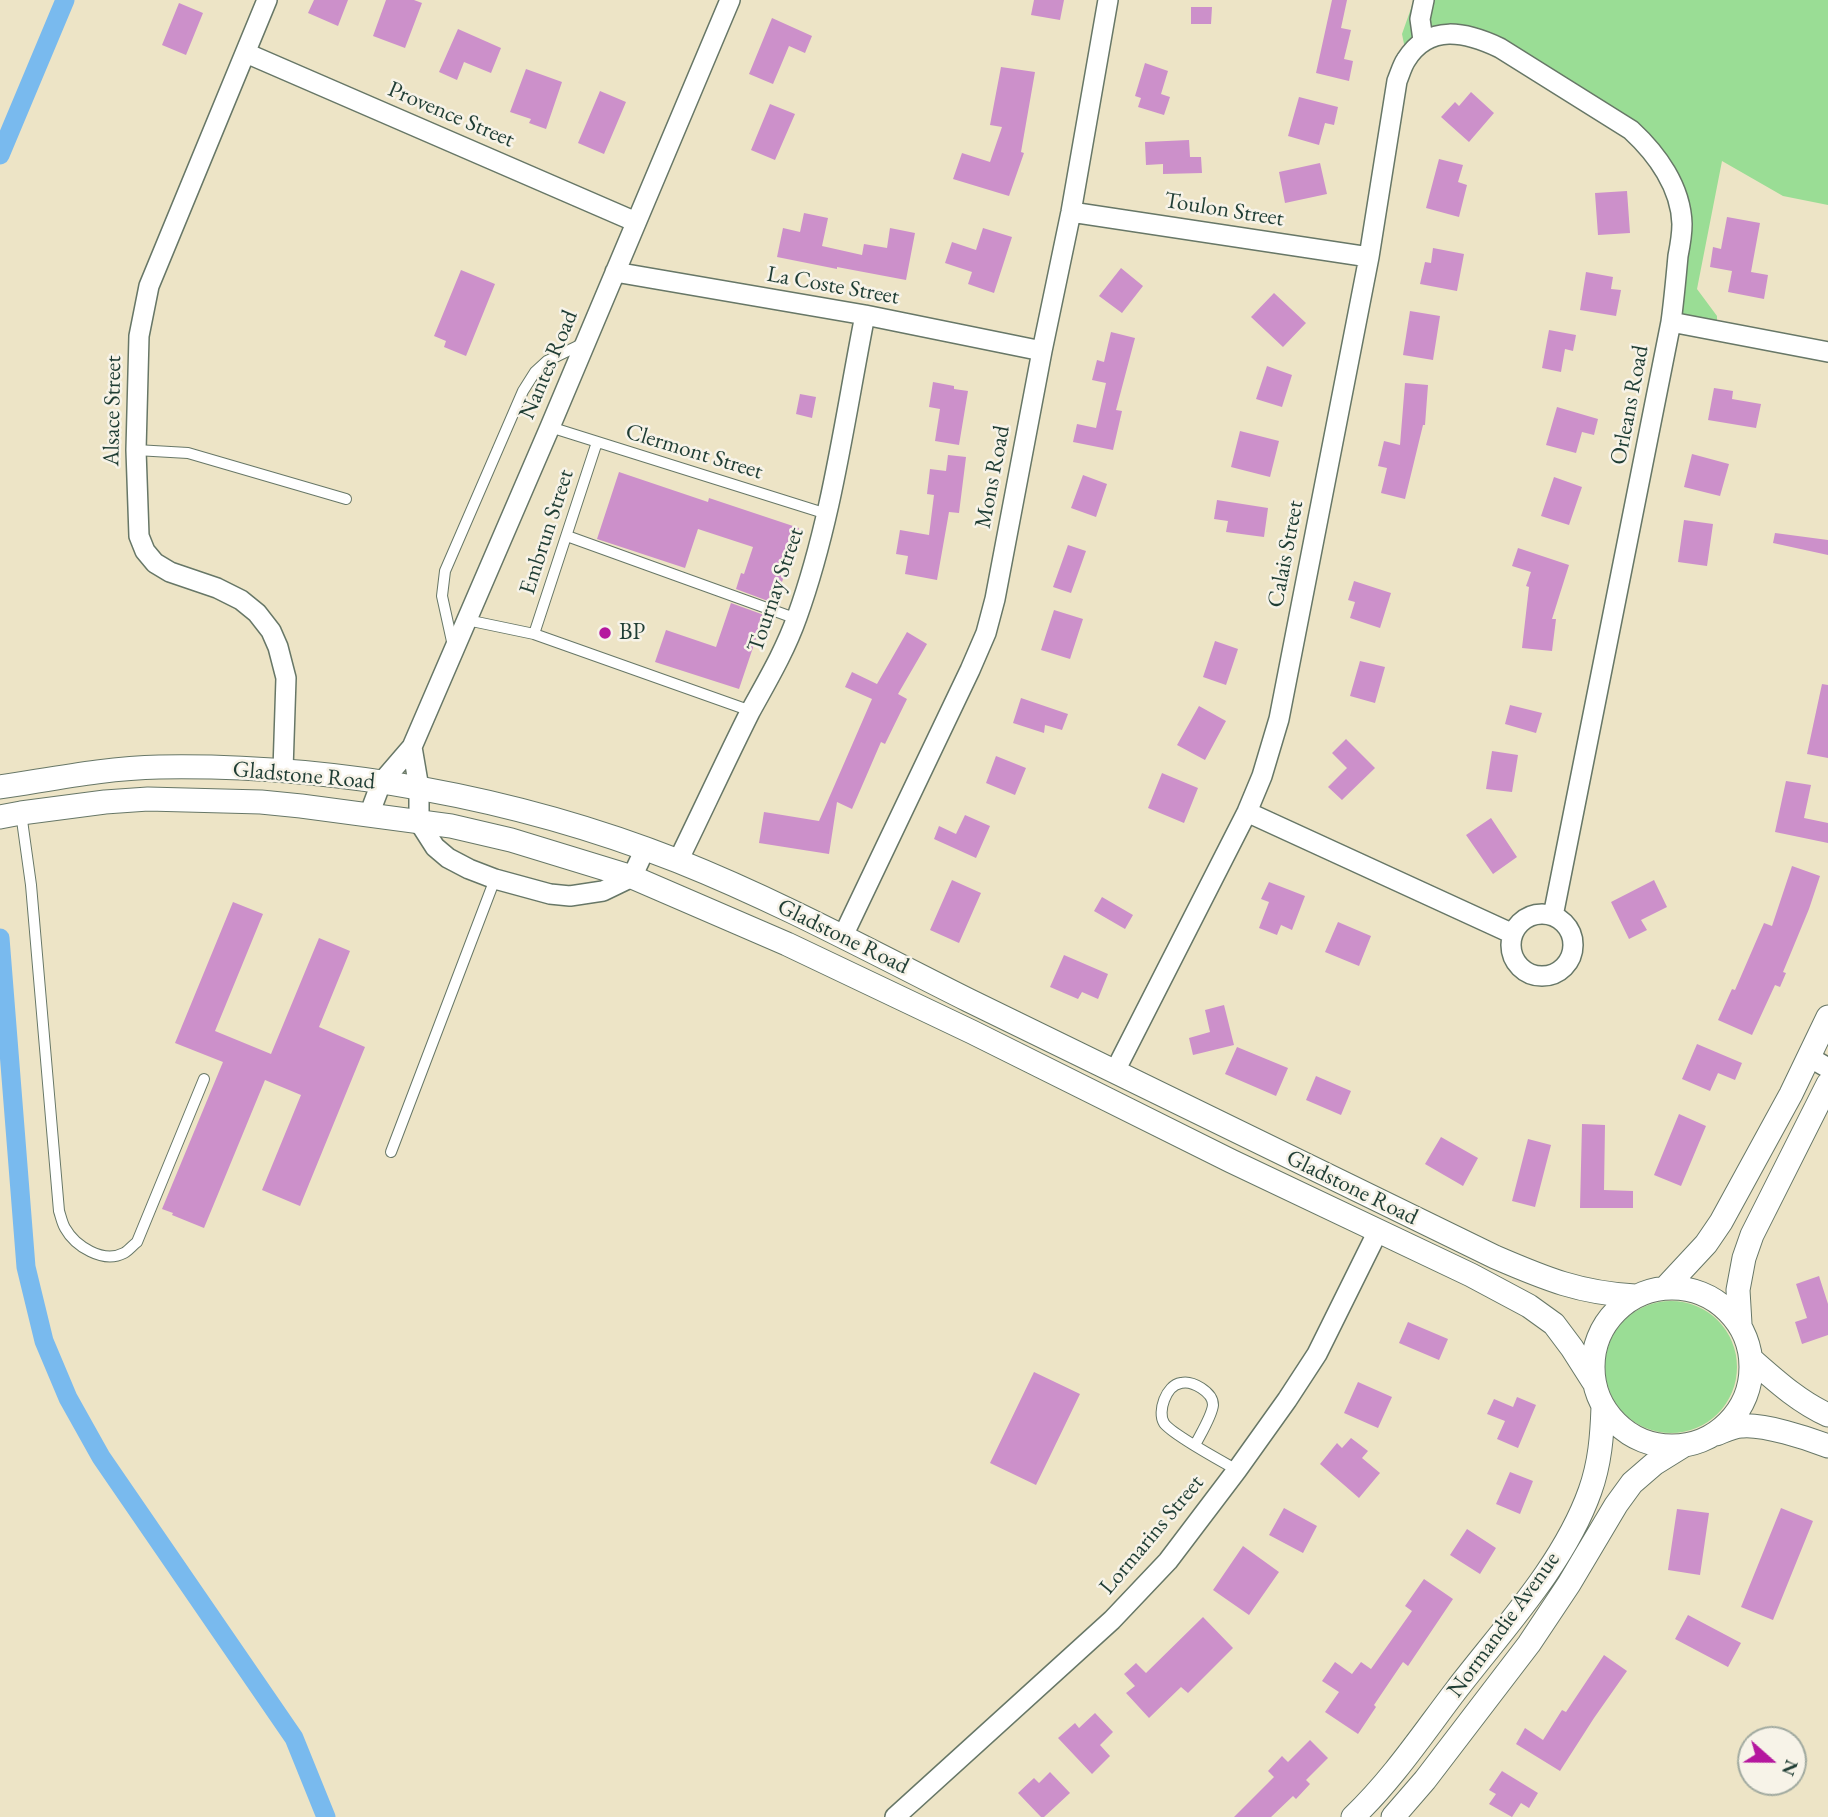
<!DOCTYPE html>
<style>
body{margin:0}
#map{position:relative;width:1828px;height:1817px;overflow:hidden;background:#ede4c6;font-family:"EB Garamond",serif}
canvas{display:block}
.north{position:absolute;left:1737px;top:1726px;width:70px;height:70px;box-sizing:border-box;background:#f7f3e8;border:2px solid #a1aaa0;border-radius:50%;rotate:111deg;font-size:19px;font-weight:700;line-height:28px;text-align:center;color:#1f3d34}
.north::after{content:'';display:block;margin:auto;width:24px;height:32px;background:#b5179e;clip-path:polygon(50% 0,100% 100%,50% 72%,0 100%)}
</style>
<div id="map">
<canvas width="1828" height="1817"></canvas>
<div class="north">N</div>
</div>
<script>
const context = document.querySelector('canvas').getContext('2d');
context.lineJoin = 'round';
function paint(path, color) {
  context.fillStyle = color;
  context.fill(path, 'evenodd');
}
function trace(path, color, width, dash) {
  context.strokeStyle = color;
  context.lineWidth = width;
  context.lineCap = dash ? 'butt' : 'round';
  context.setLineDash(dash || []);
  context.stroke(path);
}
function write(font, color, halo, rows, align = 'center') {
  context.font = font + ' "EB Garamond",serif';
  context.lineWidth = 5;
  context.setLineDash([]);
  context.textBaseline = 'middle';
  context.strokeStyle = halo;
  context.fillStyle = color;
  for (const [text, x, y, turn = 0] of rows) {
    context.save();
    context.translate(x, y);
    context.rotate((+turn || 0) * Math.PI / 180);
    context.textAlign = isNaN(turn) ? turn : align;
    if (halo) context.strokeText(text, 0, 0);
    context.fillText(text, 0, 0);
    context.restore();
  }
}
paint(new Path2D(`
 M1414 0H1828V205L1783 196 1722 161 1697 289 1717 316V322L1676 314 1690 238 1655 151 1484 39 1405 49 1402 34Z
 M1605 1367a66 66 0 1 1 132 0a66 66 0 1 1-132 0Z`), '#9add95');
trace(new Path2D(`
 M0 155 65 0
 M0 938 26 1267 44 1341 68 1398 101 1457 294 1738 326 1817`), '#79baee', 19);
paint(new Path2D(`
 M314 0H348L338 26 308 13Z
 M386 0H414L422 3 405 48 373 36Z
 M1034 0H1064L1060 20 1031 15Z
 M1332 0H1347L1341 28 1351 30 1344 59 1353 61 1349 81 1316 73Z
 M179 3 203 13 186 55 162 45Z
 M1191 7H1212L1211 24H1191Z
 M772 18 812 36 805 53 789 46 773 84 749 74Z
 M458 29 501 48 491 73 464 62 457 80 439 72Z
 M1145 63 1168 71 1161 94 1170 97 1164 115 1138 107 1141 98 1135 96Z
 M1001 67 1035 72 1021 152 1024 153 1009 196 953 179 962 153 990 162 1002 127 990 125Z
 M526 69 562 82 546 129 529 123 531 119 510 112Z
 M600 91 626 102 604 154 578 143Z
 M1471 92 1494 113 1469 142 1441 117 1455 102 1459 106Z
 M1299 97 1338 107 1334 125 1325 123 1319 145 1288 136Z
 M770 104 795 114 775 160 751 150Z
 M1189 140 1190 157H1201L1202 173 1163 174V164L1146 165 1145 142Z
 M1439 159 1463 165 1458 182 1467 185 1459 217 1426 208Z
 M1320 163 1327 194 1285 203 1279 172Z
 M1627 191 1630 233 1598 235 1595 193Z
 M804 213 828 218 822 246 862 255 864 244 887 248 890 228 915 233 906 280 837 267V269L777 257 783 228 800 232Z
 M1727 217 1760 223 1751 272 1768 275 1764 299 1728 292 1732 271 1710 267 1713 247 1721 249Z
 M983 228 1012 237 994 293 968 284 972 272 945 263 952 242 976 250Z
 M1433 248 1464 254 1457 291 1420 284 1425 262 1431 263Z
 M1121 268 1143 286 1122 313 1099 296Z
 M461 270 495 284 466 356 444 347 446 341 434 336Z
 M1586 272 1613 277 1611 289 1621 290 1616 316 1580 310Z
 M1274 293 1306 323 1283 347 1251 317Z
 M1410 311 1440 316 1433 360 1403 355Z
 M1549 330 1576 335 1573 351 1565 349 1561 372 1542 368Z
 M1111 332 1135 338 1116 410 1122 411 1113 450 1073 442 1077 424 1096 428 1106 383 1092 380 1097 360 1104 362Z
 M1267 366 1292 375 1282 407 1256 399Z
 M933 382 954 386V389L968 391 959 445 935 441 940 409 929 407Z
 M1405 383 1428 385 1425 425H1423L1405 499 1381 493 1387 468 1378 466 1384 441 1400 445Z
 M1714 388 1733 391 1732 399 1761 404 1756 428 1708 420Z
 M800 394 816 397 812 418 796 414Z
 M1557 407 1598 419 1594 435 1582 432 1576 453 1546 445Z
 M1240 431 1279 441 1270 477 1231 467Z
 M1692 454 1729 464 1720 496 1684 487Z
 M948 455 966 457 959 513 949 512 937 580 905 574 908 556 896 554 900 530 929 535 934 495 927 494 930 469 946 471Z
 M619 472 708 502 709 498 799 528 777 598 770 596 768 601 736 589 741 573 744 574 753 547 698 529 685 568 597 539Z
 M1083 475 1107 484 1096 517 1071 508Z
 M1554 477 1582 487 1569 525 1541 516Z
 M1217 500 1268 508 1264 537 1226 532 1228 521 1214 519Z
 M1684 520 1713 524 1707 566 1678 562Z
 M1775 533 1828 540V555L1773 543Z
 M1068 545 1086 551 1071 593 1053 587Z
 M1518 548 1569 565 1552 619H1556L1552 651 1522 648 1529 587 1526 586 1531 572 1512 566Z
 M1354 581 1391 593 1380 628 1350 618 1355 602 1348 600Z
 M731 603 764 615 739 689 655 662 666 630 716 647Z
 M1054 610 1083 619 1070 659 1041 650Z
 M907 632 927 644 898 694 907 699 885 744 881 742 852 809 837 802 829 854 759 843 764 812 819 821 872 699 845 687 852 672 877 684Z
 M1215 641 1238 649 1226 685 1203 677Z
 M1360 661 1385 667 1375 703 1350 696Z
 M1822 684 1828 685V758L1807 754Z
 M1021 698 1068 714 1062 730 1045 725 1044 733 1013 723Z
 M1510 705 1542 713 1536 733 1505 724Z
 M1199 706 1226 721 1205 760 1177 745Z
 M1346 739 1375 768 1342 800 1328 787 1347 768 1332 753Z
 M1492 751 1518 755 1512 792 1486 789Z
 M996 756 1026 768 1015 795 986 783Z
 M1162 773 1198 788 1184 823 1148 808Z
 M1786 781 1811 785 1804 818 1828 823V843L1775 832Z
 M965 815 990 826 976 858 934 839 939 826 956 834Z
 M1491 818 1517 857 1493 874 1466 835Z
 M1792 866 1820 876 1809 909 1783 972 1786 973 1780 987 1775 985 1752 1035 1718 1020 1732 989 1735 990 1764 923 1772 926Z
 M952 880 981 893 959 943 930 930Z
 M1654 880 1667 907 1641 920 1647 930 1629 939 1611 902Z
 M1269 882 1305 896 1292 930 1281 925 1277 935 1259 928 1269 902 1261 899Z
 M1102 897 1133 915 1125 929 1094 911Z
 M233 902 263 914 215 1031 271 1054 319 938 350 951 319 1027 365 1047 300 1206 262 1190 301 1095 265 1080 204 1228 172 1215 173 1213 162 1209 223 1062 175 1043Z
 M1338 922 1371 936 1359 966 1325 952Z
 M1064 955 1108 974 1098 999 1082 992 1078 999 1050 987Z
 M1224 1005 1234 1045 1193 1055 1189 1038 1210 1032 1205 1010Z
 M1697 1044 1742 1063 1735 1080 1718 1073 1710 1091 1682 1079Z
 M1237 1047 1288 1068 1276 1096 1225 1074Z
 M1316 1076 1351 1091 1341 1115 1306 1100Z
 M1679 1114 1706 1126 1681 1186 1654 1175Z
 M1582 1124 1605 1125 1604 1190 1633 1191V1208H1580Z
 M1441 1137 1478 1158 1463 1186 1425 1164Z
 M1528 1139 1551 1145 1535 1207 1512 1201Z
 M1819 1276 1828 1304V1335L1802 1344 1795 1322 1807 1318 1796 1284Z
 M1408 1322 1448 1339 1439 1360 1399 1343Z
 M1034 1372 1080 1394 1036 1485 990 1463Z
 M1358 1382 1392 1397 1378 1428 1344 1413Z
 M1517 1397 1536 1405 1518 1448 1497 1439 1505 1421 1487 1414 1494 1399 1513 1407Z
 M1351 1438 1368 1451 1362 1458 1380 1473 1359 1498 1320 1464 1337 1443 1342 1448Z
 M1510 1472 1533 1481 1520 1514 1496 1504Z
 M1284 1508 1317 1526 1303 1553 1269 1535Z
 M1781 1508 1813 1521 1773 1620 1741 1607Z
 M1677 1509 1709 1513 1700 1575 1668 1570Z
 M1467 1529 1496 1548 1480 1574 1450 1555Z
 M1243 1546 1279 1572 1249 1615 1213 1590Z
 M1424 1579 1453 1599 1408 1666 1403 1662 1374 1705 1376 1707 1358 1734 1325 1712 1339 1692 1322 1681 1335 1662 1352 1674 1361 1662 1371 1669 1412 1611 1405 1606Z
 M1688 1615 1741 1643 1728 1667 1675 1639Z
 M1203 1617 1233 1648 1188 1693 1181 1687 1149 1718 1126 1693 1135 1686 1124 1674 1136 1663 1146 1673Z
 M1604 1655 1627 1671 1594 1718 1560 1771 1516 1744 1525 1728 1543 1740 1562 1710 1566 1712Z
 M1095 1713 1113 1732 1100 1745 1110 1756 1092 1774 1058 1738 1075 1723 1079 1728Z
 M1310 1740 1328 1758 1306 1780 1310 1784 1296 1799 1293 1796 1271 1817H1234L1274 1777 1268 1771 1282 1756 1288 1762Z
 M1502 1771 1538 1793 1529 1808 1521 1803 1512 1817 1489 1804 1496 1794 1489 1790Z
 M1050 1772 1070 1793 1044 1817H1041L1018 1793 1034 1778 1039 1783Z`), '#cc90ca');
const service = new Path2D(`
 M550 427 827 514
 M136 450 188 453 346 499
 M567 536 797 619
 M467 620 534 634 751 711
 M534 634 597 442
 M453 646 442 596 445 571 523 391 535 372 547 361 584 343
 M21 813 31 885 59 1211C61 1217 62 1223 65 1228 75 1246 103 1264 124 1253 128 1251 133 1245 137 1242L204 1079
 M391 1152 495 879
 M1195 1445C1200 1435 1212 1416 1213 1405 1213 1392 1192 1380 1181 1383 1166 1385 1157 1412 1164 1423 1171 1434 1223 1462 1237 1470`);
const minor = new Path2D(`
 M267 0 149 286 139 336 136 450 139 536 145 551 155 563 170 572 217 588 241 600 257 613 271 631 278 647 286 678 283 770
 M1423 40 1420 19 1424 0
 M246 53 636 222
 M1071 212 1369 257
 M615 272 865 315 1042 351
 M1671 322 1828 352
 M412 747 419 788V822L435 847 448 858 469 869 495 879 550 894 570 896 603 891 632 877 645 849
 M1247 812 1513 934
 M369 815 381 783 412 747 550 427 730 0
 M678 861C702 812 725 762 750 712 767 681 785 651 797 617 832 520 845 416 865 315
 M1511 945a31 31 0 1 1 62 0a31 31 0 1 1-62 0Z
 M843 936 970 670 986 633 995 599 1042 351 1071 212 1108 0
 M1809 1057 1828 1068
 M1115 1071 1247 812 1262 776 1279 719 1369 257 1397 81C1400 74 1402 66 1406 60 1429 23 1466 32 1500 48L1631 130C1657 154 1681 187 1682 224 1682 234 1680 246 1678 256 1676 278 1674 300 1671 322L1553 916
 M895 1817 1112 1620 1168 1561 1237 1470 1287 1400 1317 1354 1378 1231`);
const tertiary = new Path2D(`
 M0 787C53 779 106 768 159 767 334 764 515 797 678 861 778 901 872 952 968 1000 1143 1087 1319 1172 1495 1257 1546 1279 1580 1293 1635 1296
 M0 817 21 813 105 802 148 799 261 802 301 806 451 826 511 840 632 877 787 944 972 1032 1231 1161 1471 1275 1529 1306 1554 1324 1572 1348 1593 1381
 M1666 1287 1706 1244 1721 1222 1791 1094 1828 1017
 M1593 1367a79 79 0 1 1 158 0a79 79 0 1 1-158 0Z
 M1740 1324 1738 1290 1744 1258 1752 1235 1828 1084
 M1751 1359C1775 1380 1799 1402 1828 1415
 M1716 1434C1724 1431 1734 1426 1742 1426 1764 1424 1807 1438 1828 1446
 M1353 1817C1393 1779 1424 1732 1457 1689 1504 1628 1564 1564 1590 1491 1600 1463 1602 1436 1603 1407
 M1393 1817 1425 1780 1529 1644 1569 1584 1616 1505 1632 1483 1654 1464 1683 1446`);
trace(service, '#677767', 12);
trace(minor, '#677767', 22);
trace(tertiary, '#677767', 25);
trace(service, '#fff', 10);
trace(minor, '#fff', 19);
trace(tertiary, '#fff', 23);
for (const [x, y, r, color] of [
 [605,633,7,"#b5179e"]
]) {
  const dot = new Path2D();
  dot.arc(x, y, r, 0, 2 * Math.PI);
  context.fillStyle = color;
  context.fill(dot);
  trace(dot, '#f7f3e8', 2.5);
}
write('23px', '#1f3d34', '#f7f3e8', [
 ["Provence Street",451,115,23],
 ["Toulon Street",1224,210,9],
 ["La Coste Street",833,286,10],
 ["Nantes Road",549,365,-67],
 ["Orleans Road",1630,405,-79],
 ["Alsace Street",113,411,-89],
 ["Clermont Street",694,452,17],
 ["Mons Road",993,477,-79],
 ["Embrun Street",547,532,-72],
 ["Calais Street",1286,554,-79],
 ["Tournay Street",776,590,-71],
 ["Gladstone Road",304,776,5],
 ["Gladstone Road",843,937,26],
 ["Gladstone Road",1352,1188,26],
 ["Lormarins Street",1152,1535,-50],
 ["Normandie Avenue",1504,1625,-54]
]);
write('23px', '#1f3d34', '#f7f3e8', [
 ["BP",619,633]
], 'left');
</script>
